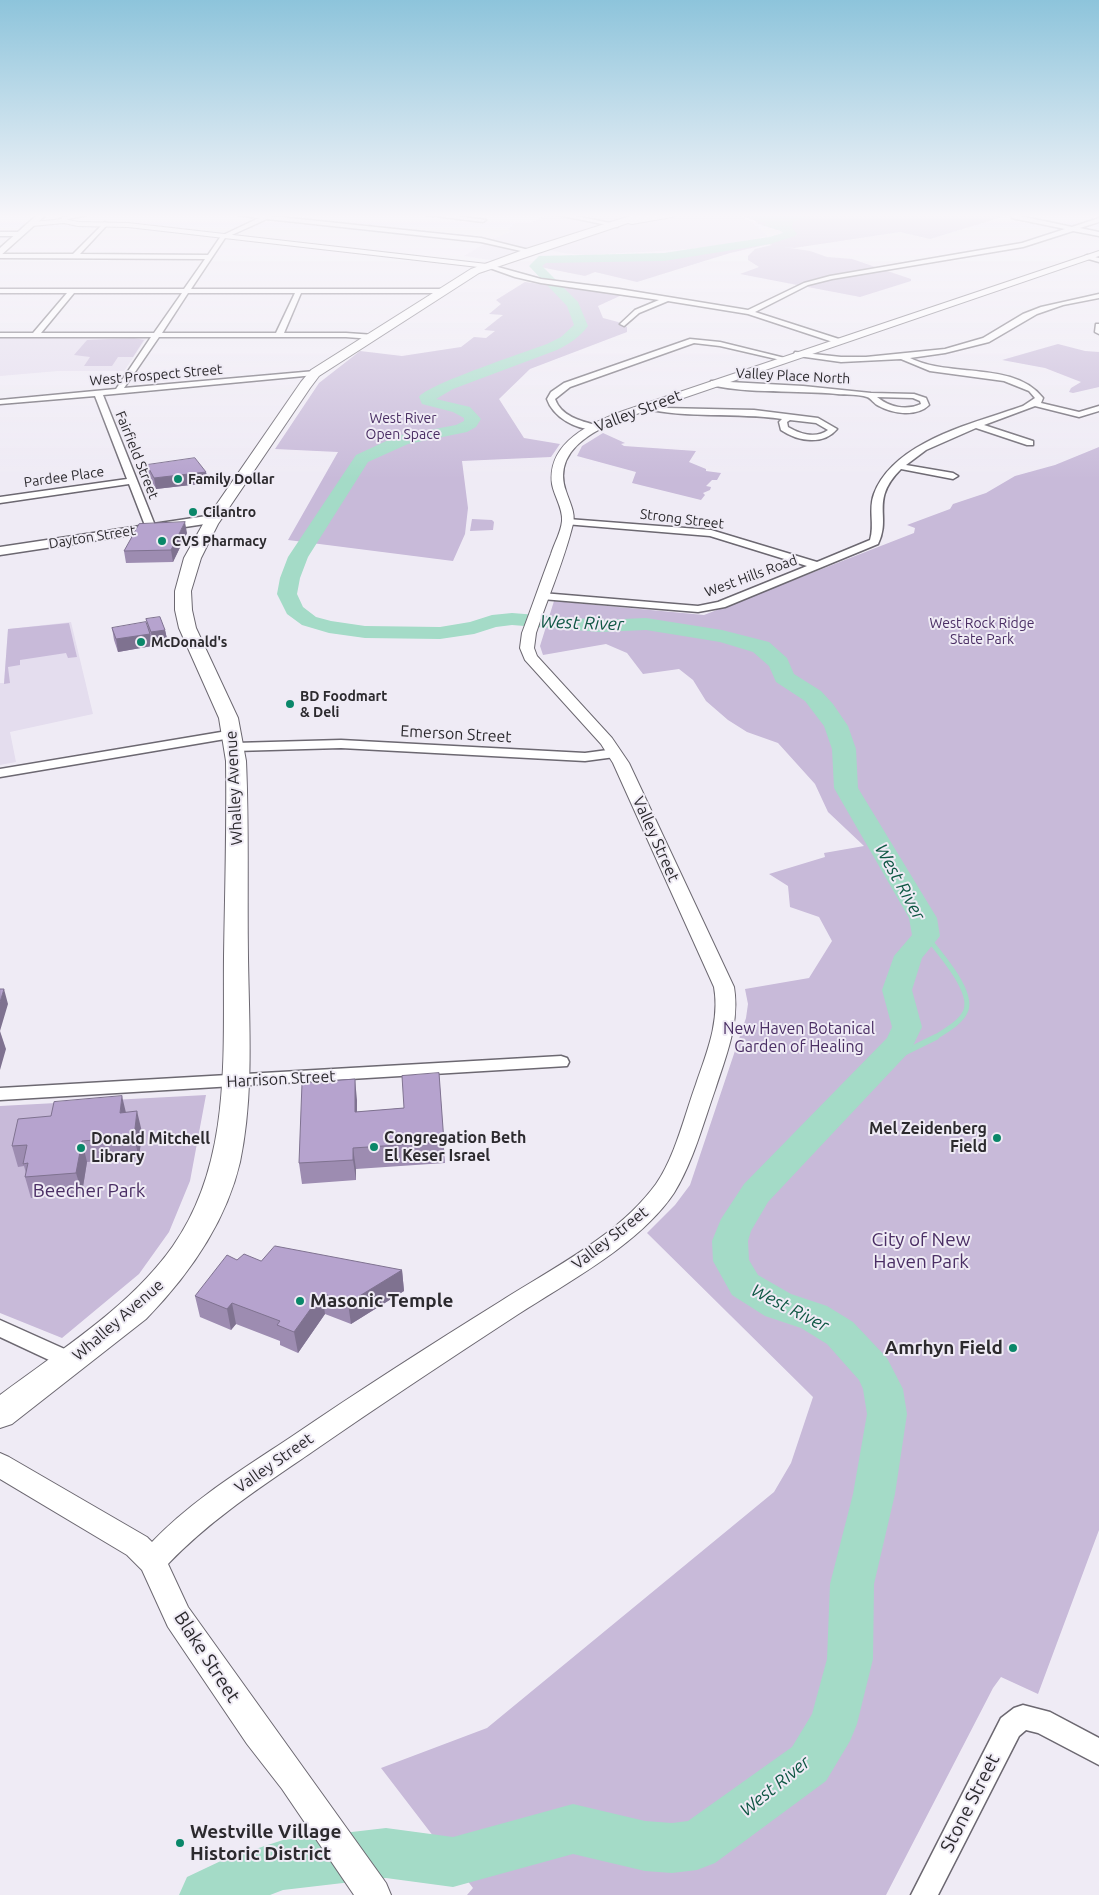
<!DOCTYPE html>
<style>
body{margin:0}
canvas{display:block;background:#efebf5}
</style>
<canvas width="1099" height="1895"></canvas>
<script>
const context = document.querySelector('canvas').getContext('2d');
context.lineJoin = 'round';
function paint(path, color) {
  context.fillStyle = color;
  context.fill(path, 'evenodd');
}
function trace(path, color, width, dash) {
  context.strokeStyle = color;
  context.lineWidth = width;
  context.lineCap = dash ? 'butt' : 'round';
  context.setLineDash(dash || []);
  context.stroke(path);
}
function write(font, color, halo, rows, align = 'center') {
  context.font = font + ' Ubuntu,sans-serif';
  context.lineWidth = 4;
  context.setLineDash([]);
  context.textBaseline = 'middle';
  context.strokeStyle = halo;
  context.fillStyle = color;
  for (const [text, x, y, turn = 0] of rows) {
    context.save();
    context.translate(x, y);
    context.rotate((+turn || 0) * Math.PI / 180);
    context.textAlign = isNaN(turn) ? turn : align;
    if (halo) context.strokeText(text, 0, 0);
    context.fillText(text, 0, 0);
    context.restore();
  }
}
paint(new Path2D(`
 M549 214 582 219 592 215 589 214H737L750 221 768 236 708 248 586 255 563 253 542 248 497 261 464 256 492 239 513 231 509 229 516 223H531Z
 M0 338 144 337 146 339 124 371H58L0 376Z
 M71 622 93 714 10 732 16 762 0 765V683H4L8 629Z`), '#e4ddee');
paint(new Path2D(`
 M745 214H986L1002 217 930 239 900 232 794 248 784 247 810 251 827 257 852 259 911 279V281L860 297 740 274 759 267 748 260V256L755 249 772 245 769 244 730 253 637 282 595 272 585 276 535 266 539 262 553 259 660 255 699 251 793 235 756 223 758 222 740 215Z
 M525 282 622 295 598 306 603 318 618 322 627 327V332L530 369 499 399 524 438 560 444 551 457 462 461 468 508 465 534 453 561 288 540 338 452 275 449 319 383 360 351 402 356 461 347 474 337 486 338 495 331 484 330 503 315 489 314 501 304 496 300Z
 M134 338 144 340 133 357H118L112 366H84L90 357 74 355 87 340Z
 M1058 344 1085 351 1099 352V387L1073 393 1069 392 1071 388 1081 382 1045 368 1002 360Z
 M603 433 625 443 621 444 624 446 696 451 689 462 706 469V471L721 473 717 480H712L706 486 711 487 710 490 703 493 705 495 701 500 632 483 636 472 577 456 582 446Z
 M1099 447V1530L1038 1694 1001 1677 993 1688 886 1895H467L473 1888 381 1768 487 1728 774 1492 791 1463 813 1397 647 1233 675 1205 690 1185 746 1018 748 1004 745 989 809 978 832 941 819 917 790 907 788 886 769 874 825 857 824 853 864 846 828 812 815 784 778 743 747 732 728 720 706 701 693 680 679 669 643 674 627 653 606 644 543 655 540 646 554 601 704 615 914 533 915 528 907 525 950 509 953 504 986 493 1015 476 1055 465Z
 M472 519 492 520 494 522 493 530 470 531Z
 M69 623 77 657 68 658 66 653 20 660V665L8 667 10 683 4 684 8 629Z
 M206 1095 190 1181 169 1232 139 1274 62 1338 0 1313V1106Z`), '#c8bad9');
paint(new Path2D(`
 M759 214H832L816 216 794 221 791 228 794 235 762 225 767 224 750 217 761 216Z`), '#a4dbc7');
trace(new Path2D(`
 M926 936C938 951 973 990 966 1010 962 1022 945 1031 934 1038`), '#a4dbc7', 5);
trace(new Path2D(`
 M879 1065 936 1037`), '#a4dbc7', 6);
paint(new Path2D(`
 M818 214 813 217 786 220 797 234 795 236 770 244 664 261 546 263 542 266 578 302 588 326C580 337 569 344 557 350L453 389 436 399 470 407 481 419 476 427 467 432 408 444 368 462 308 557 300 578 297 594 303 607 316 617 331 621 365 626 440 627 470 622 492 615 512 613 600 620 646 618 722 630 769 642 787 658 794 674 821 691 833 704 848 726 856 749 858 788 937 918 940 936 922 958 912 990 922 1027 911 1050 768 1202 751 1231 748 1241 749 1260 758 1275 791 1294 827 1306 853 1322 887 1358 903 1389 907 1414 895 1494 874 1584 873 1659 857 1724 850 1741 826 1781 715 1863 697 1870 672 1873 645 1871 573 1854 453 1887 386 1878 283 1890 270 1895H179L187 1877 225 1859 283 1840 386 1828 453 1837 573 1804 645 1821 672 1823 688 1821 792 1747 812 1714 827 1659 830 1584 853 1494 867 1414 863 1389 859 1380 827 1344 801 1328 765 1316 732 1295 713 1261 712 1241 721 1219 744 1184 887 1038 892 1027 882 990 894 956 912 935 909 918 834 788 832 749 824 726 805 701 776 682 769 666 753 652 720 642 646 630 600 632 512 625 496 627 474 634 440 639 365 638 329 633 302 625 287 614 277 594 280 578 288 557 356 455 397 436 456 425 464 421V418L453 412 422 404 419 397C428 384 526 352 547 344L561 337 574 325 567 306 529 266 539 256 664 253 769 237 783 233 776 224 774 217 776 215Z`), '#a4dbc7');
const minor = new Path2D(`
 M77 214H91L64 220 61 218Z
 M230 214H251L481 238 533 251 530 253 481 242 267 219 225 238 191 289H445L448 291 445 293H301L284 333H346L375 335 376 337 372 339 346 337H159L124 388 315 371 319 373 315 375 103 395 156 528 154 530H148L146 528 129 484 0 503V497L127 479 95 396 0 404V400L116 389 151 337H0V333H33L67 293H0V289H184L205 259 0 258V254H73L105 222 107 225 80 254 208 255 221 236 259 218ZM74 293H182L154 333H41ZM188 293H295L276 333H162Z
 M419 214H441L486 220 483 222Z
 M553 214H566L620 225 617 227Z
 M1015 214H1023L1020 216 1072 227 1099 218V222L1080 228 1099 232V236L1073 231 1023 247 832 279 808 285 755 312 839 339V343H836L748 314 668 301 639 313 624 326 620 324 635 310 659 300 541 283 515 277 484 266 487 264 541 279 619 289 748 310 804 283 830 276 1022 243 1065 229 1012 218V216Z
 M0 232H21L24 234 21 236H0Z
 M1087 255 1099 258V262L1085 258V256Z
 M1099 294V298L1063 305 1037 314 989 342 945 353 910 358C950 378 1015 361 1043 398L1041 403 1079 412 1099 406V411L1079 417 1035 406 984 425 1033 441V445H1027L976 428 926 450 906 465 953 473 958 476 953 479 901 469C869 501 892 516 878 544L725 607 698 612 542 599 537 596 542 593 698 606 718 602 807 566 710 536 565 524V520L568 519 711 530 817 562 870 540C875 525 868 509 874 494 894 441 975 423 1023 406L1035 398 1029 391 1004 381 930 371 901 359 841 362 798 356 794 354 795 352 841 357H866L945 349 983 338 1023 314 1041 307Z
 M1096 324H1099V334L1095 332Z
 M690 339 720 342 789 359 785 361 720 346 694 343 570 387 555 399C561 416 580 421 596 425V429C577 431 553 417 547 399L551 392 564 383Z
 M711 381 803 386 871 393 914 394 926 398 929 405C917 417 893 414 879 406 874 404 871 398 867 397 858 394 846 395 837 394 797 390 749 394 711 385ZM877 397 913 398 920 401 921 404C906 411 889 407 877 397Z
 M642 404 663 408 754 410 818 418 837 429C823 446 797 441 781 430L779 422 782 419C736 412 687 419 642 408ZM790 420 816 423 828 430C816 439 800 434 788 427L787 422Z
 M233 730 237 731 239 734 237 737 0 777V769Z
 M341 740 585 753 615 749 621 753 615 757 585 761 341 748 235 751 229 747 235 743Z
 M561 1056 567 1058 569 1062 567 1066 0 1100V1088Z
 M0 1320 78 1355 81 1361 78 1367 71 1369 64 1367 0 1337Z
 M1023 1705 1050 1712 1099 1738V1765L1038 1733 1026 1730 1019 1736 938 1895H911L1001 1718 1014 1708Z`);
const tertiary = new Path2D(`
 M64 219 78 222 128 223 487 264 491 266 487 268 128 227 78 226 64 223 32 226 28 224 32 222Z
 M1099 251V256L619 420C589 433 553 453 566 491 569 501 576 513 573 524 564 561 548 597 536 633L534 648 537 656 612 738 629 763 734 987C740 1023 726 1056 715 1090 703 1124 693 1162 674 1193 640 1244 568 1282 517 1315 448 1360 380 1405 312 1452 262 1486 210 1520 168 1564L188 1607 386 1883 391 1895H354L282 1789 247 1744 168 1627 142 1570 127 1555 0 1479V1453L9 1457 147 1537 152 1542C192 1500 243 1469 291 1437 360 1390 430 1345 501 1301 553 1268 619 1235 656 1184 675 1157 685 1114 696 1084 707 1052 720 1021 714 987L613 763 601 744 525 660 520 648 522 633C532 607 541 580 551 554 554 544 561 532 562 521 563 508 554 496 552 484 547 442 591 423 623 411Z`);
const secondary = new Path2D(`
 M38 214H47L0 256V248Z
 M213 515 218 516 220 519 218 522 0 555V547Z`);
const primary = new Path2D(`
 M636 214H676L672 217 632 224 628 223 479 273 319 376 310 388 218 524 201 558 191 591 192 610 196 628 238 718 246 761C249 827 247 892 248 958 249 1025 254 1095 240 1162 226 1222 189 1275 146 1319L12 1424 0 1428V1395C60 1350 130 1307 173 1246 232 1162 223 1055 224 957 225 892 227 827 226 761L219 718 179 628 175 610V591L184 558 203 524 301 382 311 370 471 269 526 249Z`);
trace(minor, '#6c6871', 3);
trace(tertiary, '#6c6871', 2);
trace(secondary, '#6c6871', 3);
trace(primary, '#6c6871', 2);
paint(minor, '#fff');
paint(tertiary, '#fff');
paint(secondary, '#fff');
paint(primary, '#fff');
paint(new Path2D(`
 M147 465 206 472 208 483 156 489 149 476Z
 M187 533 173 562 126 563 124 551Z
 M146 619 165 630 168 643 153 645 151 638 152 646 118 652 114 640 112 628H148Z
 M439 1073 445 1163 356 1169V1180L302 1184 299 1163 357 1100V1112L404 1108Z
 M126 1112 142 1132 139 1158 87 1162 82 1193 31 1198 25 1177 26 1173 24 1166 18 1167 12 1146Z
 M237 1260 261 1261 402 1270 404 1291 351 1324 325 1314 298 1353 280 1345V1341L236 1324 231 1330 200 1317 195 1296Z`), '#9d8cb1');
paint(new Path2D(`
 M206 472 208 483 156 489 154 478Z
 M185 522 187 533 173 562 171 550Z
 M165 630 168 643 153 645 151 632Z
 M150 634 152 646 118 652 116 639Z
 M4 989 8 1004 0 1031 6 1049 0 1070V1002Z
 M355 1079 357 1100V1132L355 1112Z
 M122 1096 127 1117 120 1113Z
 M137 1111 142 1132 139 1158 134 1137Z
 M82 1141 87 1162 82 1193 76 1173Z
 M353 1148 356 1169V1180L353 1160Z
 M402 1270 404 1291 351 1324 348 1303Z
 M322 1293 325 1314 298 1353 294 1332Z
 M232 1303 236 1324 231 1330 227 1309Z`), '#7f7290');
const building = new Path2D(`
 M195 458 206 472 154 478 147 465Z
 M185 522 171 550 124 551 139 524Z
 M160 617 165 630 151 632 146 619Z
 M146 622 150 634 116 639 112 628Z
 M0 989H4L0 1002Z
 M439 1073 444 1142 353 1148V1160L299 1163 302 1083 355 1079V1112L404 1108 402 1076Z
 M122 1096 120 1113 137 1111 134 1137 82 1141 76 1173 25 1177 28 1163 23 1164 27 1145 12 1146 18 1119 51 1116 54 1102Z
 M275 1246 402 1270 348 1303 322 1293 294 1332 277 1325 280 1321 232 1303 227 1309 195 1296 227 1255 237 1260 244 1254 261 1261Z`);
paint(building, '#b6a3ce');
trace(building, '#7f7290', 1);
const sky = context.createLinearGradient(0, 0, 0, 479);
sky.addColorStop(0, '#8dc4db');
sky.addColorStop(0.45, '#f8f6fa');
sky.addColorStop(1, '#f8f6fa00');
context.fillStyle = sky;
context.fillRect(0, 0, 1099, 479);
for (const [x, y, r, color] of [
 [178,479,5,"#0a8769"],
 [193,512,5,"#0a8769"],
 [162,541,5,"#0a8769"],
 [141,642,5,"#0a8769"],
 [290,704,5,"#0a8769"],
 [997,1138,5,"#0a8769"],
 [374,1147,5,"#0a8769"],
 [81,1148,5,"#0a8769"],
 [300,1301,5,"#0a8769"],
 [1013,1348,5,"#0a8769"],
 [180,1843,5,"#0a8769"]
]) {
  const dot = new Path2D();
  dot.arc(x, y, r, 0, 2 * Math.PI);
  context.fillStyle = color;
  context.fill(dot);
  trace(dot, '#efebf5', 2);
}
write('14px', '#2c2a2e', '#efebf5', [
 ["West Prospect Street",156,375,-5],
 ["Valley Place North",793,376,3],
 ["Fairfield Street",137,455,68],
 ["Pardee Place",64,477,-8],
 ["Strong Street",682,519,7],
 ["Dayton Street",92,537,-9],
 ["West Hills Road",751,576,-20]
]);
write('14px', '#4a2e64', '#efebf5', [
 ["West River",403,418],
 ["Open Space",403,434],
 ["West Rock Ridge",982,623],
 ["State Park",982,639]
]);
write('bold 14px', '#2c2a2e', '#efebf5', [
 ["Family Dollar",188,479],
 ["Cilantro",203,512],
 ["CVS Pharmacy",172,541],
 ["McDonald's",151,642],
 ["BD Foodmart",300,696],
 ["& Deli",300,712]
], 'left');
write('16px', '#2c2a2e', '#efebf5', [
 ["Valley Street",638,411,-21],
 ["Emerson Street",456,734,3],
 ["Whalley Avenue",234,788,-93],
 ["Valley Street",656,839,66],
 ["Harrison Street",281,1079,-3],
 ["Valley Street",610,1238,-38],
 ["Whalley Avenue",118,1320,-41],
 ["Valley Street",274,1463,-35]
]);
write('16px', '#4a2e64', '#efebf5', [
 ["New Haven Botanical",799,1029],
 ["Garden of Healing",799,1047]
]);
write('bold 16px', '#2c2a2e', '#efebf5', [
 ["Mel Zeidenberg",987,1129,"right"],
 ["Field",987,1147,"right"],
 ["Congregation Beth",384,1138],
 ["El Keser Israel",384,1156],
 ["Donald Mitchell",91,1139],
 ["Library",91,1157]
], 'left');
write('italic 18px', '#0f5744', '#efebf5', [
 ["West River",582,623,2],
 ["West River",900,882,61],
 ["West River",790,1308,27],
 ["West River",775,1786,-39]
]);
write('19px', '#4a2e64', '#efebf5', [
 ["Beecher Park",89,1191],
 ["City of New",921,1240],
 ["Haven Park",921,1262]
]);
write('bold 19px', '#2c2a2e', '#efebf5', [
 ["Masonic Temple",310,1301],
 ["Amrhyn Field",1003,1348,"right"],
 ["Westville Village",190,1832],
 ["Historic District",190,1854]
], 'left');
write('19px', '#2c2a2e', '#efebf5', [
 ["Blake Street",207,1657,57],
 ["Stone Street",970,1803,-63]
]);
</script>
